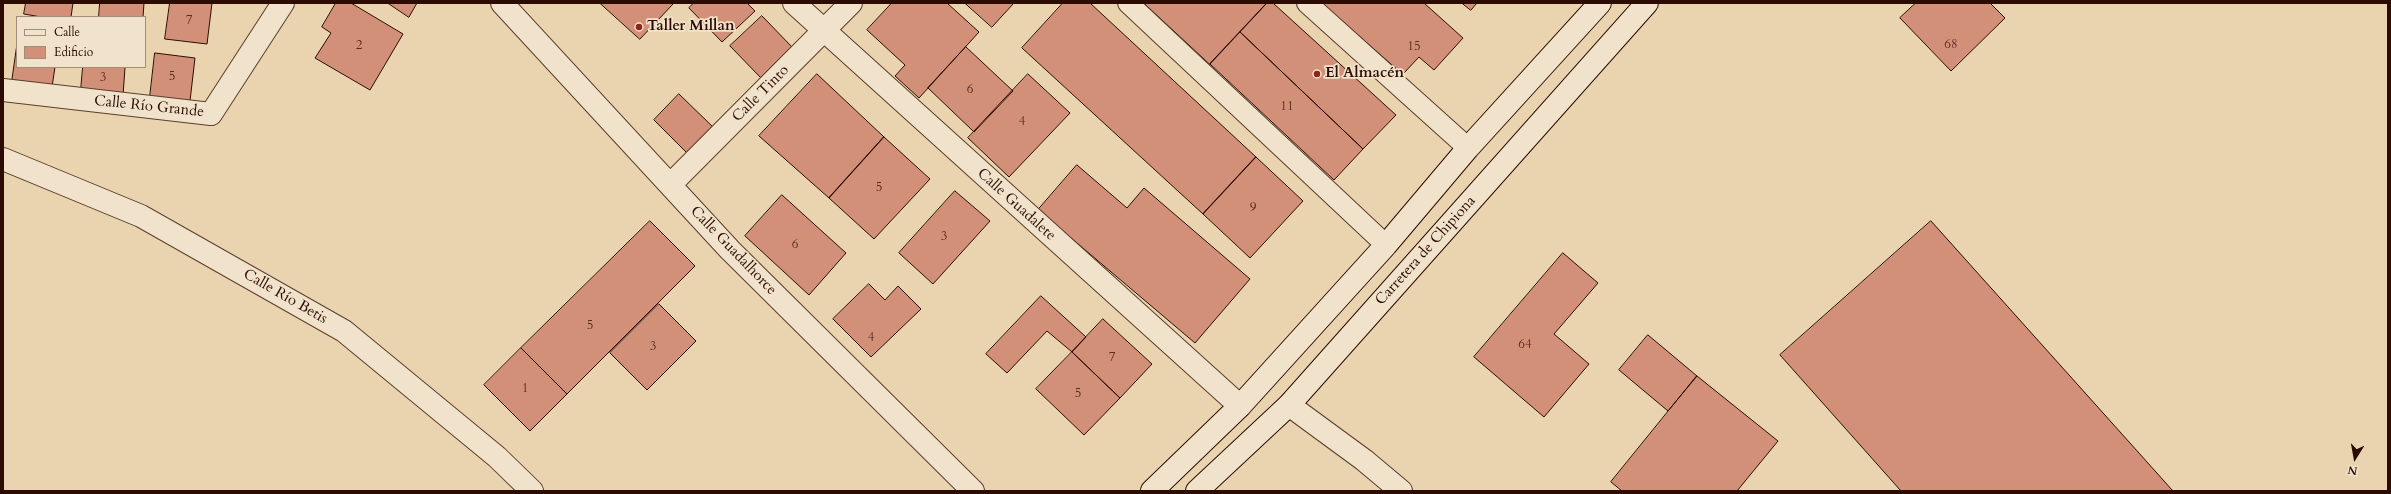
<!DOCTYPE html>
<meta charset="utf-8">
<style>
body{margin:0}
#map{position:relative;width:2391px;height:494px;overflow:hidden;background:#e9d4af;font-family:Cardo,serif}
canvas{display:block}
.frame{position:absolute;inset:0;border:4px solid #2c0c02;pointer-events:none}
.legend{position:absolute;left:16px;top:16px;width:130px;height:52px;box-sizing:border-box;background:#f1e3cb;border:1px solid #a28d7b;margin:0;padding:5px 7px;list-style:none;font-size:12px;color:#2c0c02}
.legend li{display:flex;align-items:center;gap:8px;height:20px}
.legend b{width:20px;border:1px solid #a28d7b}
.north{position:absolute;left:2335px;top:438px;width:40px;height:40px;-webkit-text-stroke:3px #f1e3cb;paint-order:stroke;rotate:191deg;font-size:11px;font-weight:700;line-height:16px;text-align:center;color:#2c0c02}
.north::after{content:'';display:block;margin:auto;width:14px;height:18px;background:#2c0c02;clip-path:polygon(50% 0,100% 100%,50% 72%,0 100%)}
</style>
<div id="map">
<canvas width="2391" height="494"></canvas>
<div class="frame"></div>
<ul class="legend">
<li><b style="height:5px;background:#f1e3cb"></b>Calle</li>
<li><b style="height:11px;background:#d29078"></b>Edificio</li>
</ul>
<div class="north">N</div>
</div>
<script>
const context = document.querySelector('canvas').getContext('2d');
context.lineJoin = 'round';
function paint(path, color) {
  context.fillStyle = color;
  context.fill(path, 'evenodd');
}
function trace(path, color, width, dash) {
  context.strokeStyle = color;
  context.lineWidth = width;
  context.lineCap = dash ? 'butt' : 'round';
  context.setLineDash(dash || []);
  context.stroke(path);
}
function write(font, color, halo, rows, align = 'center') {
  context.font = font + ' Cardo,serif';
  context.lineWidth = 3.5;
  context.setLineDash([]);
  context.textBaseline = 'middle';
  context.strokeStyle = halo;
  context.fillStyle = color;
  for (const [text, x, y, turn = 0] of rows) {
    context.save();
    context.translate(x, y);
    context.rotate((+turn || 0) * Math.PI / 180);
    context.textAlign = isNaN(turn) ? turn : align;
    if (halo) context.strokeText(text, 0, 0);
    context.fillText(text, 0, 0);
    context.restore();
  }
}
const building = new Path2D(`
 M26 3H73L71 17H41L24 14Z
 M100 3H144L143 17H99Z
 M170 3H212L207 44 165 39Z
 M336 3H351L403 34 370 90 315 58 331 33 322 27Z
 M388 3H417L409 17Z
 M600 3H674L640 39Z
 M694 3H747L755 11 722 42 689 8Z
 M892 3H947L979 32 919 98 895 76 905 65 867 30Z
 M965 3H1014L992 27Z
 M1063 3H1090L1256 157 1203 214 1022 48Z
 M1144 3H1267L1210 64Z
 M1267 3H1273L1396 115 1363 149 1240 32Z
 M1322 3H1424L1463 38 1434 70 1419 57 1403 74Z
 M1462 3H1477L1471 10Z
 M1916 3H1990L2005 18 1951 71 1900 18Z
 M762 16 793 48 761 78 730 46Z
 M1240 32 1363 149 1334 180 1210 64Z
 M17 44V67H55L52 87 12 82Z
 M966 47 1013 91 974 132 928 88Z
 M155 53 195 58 190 101 150 97Z
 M83 67H125L123 96 81 90Z
 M817 74 884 137 829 198 759 136Z
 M1028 74 1070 113 1009 177 968 138Z
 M679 94 714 128 688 154 654 120Z
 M884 137 930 179 874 239 829 198Z
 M1256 157 1303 201 1250 258 1203 214Z
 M1077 165 1127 208 1144 188 1250 279 1195 343 1038 210Z
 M955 191 990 221 933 284 899 253Z
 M782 195 846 253 809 295 745 236Z
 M650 221 695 266 567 394 521 348Z
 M1931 221 2173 491H1901L1780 355Z
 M1563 253 1598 283 1554 334 1589 364 1544 417 1474 357Z
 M869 284 885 300 898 286 921 309 871 357 833 319Z
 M1041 296 1086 337 1072 352 1047 331 1007 373 986 354Z
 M659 304 696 341 647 390 610 353Z
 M1103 319 1152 364 1120 398 1072 352Z
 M1648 335 1697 376 1668 411 1619 370Z
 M521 348 567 394 530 431 484 385Z
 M1072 352 1120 398 1084 435 1036 389Z
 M1697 376 1778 441 1737 491H1622L1611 482Z`);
paint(building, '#d29078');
trace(building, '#2c0c02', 1);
const lane = new Path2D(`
 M1128 3 1386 245
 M1307 3 1468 148`);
const street = new Path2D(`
 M502 3 730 250 973 491
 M794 3 1240 406
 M3 90 211 114 283 3
 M3 159 141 216 344 331 497 457 532 491
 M670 185 851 3
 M1289 405 1364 460 1401 491`);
const secondary = new Path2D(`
 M1152 491 1240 406 1386 245 1468 148 1600 3
 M1197 491 1289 405 1647 3`);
trace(lane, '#5b3e2d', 22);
trace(street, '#5b3e2d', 24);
trace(secondary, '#2c0c02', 24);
trace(lane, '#f1e3cb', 20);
trace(street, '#f1e3cb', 22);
trace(secondary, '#f1e3cb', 22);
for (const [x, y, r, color] of [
 [639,27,4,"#8f2418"],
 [1317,74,4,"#8f2418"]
]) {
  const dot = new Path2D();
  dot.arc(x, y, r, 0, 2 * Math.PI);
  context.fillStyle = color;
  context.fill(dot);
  trace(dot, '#f1e3cb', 1.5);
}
write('13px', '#562d20', null, [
 ["7",189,21],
 ["68",1951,45],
 ["2",359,46],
 ["15",1414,47],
 ["5",172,77],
 ["3",103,78],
 ["6",970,90],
 ["11",1287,107],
 ["4",1022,122],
 ["5",879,188],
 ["9",1253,208],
 ["3",944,237],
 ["6",795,245],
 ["5",590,326],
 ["4",871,338],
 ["64",1525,345],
 ["3",653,347],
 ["7",1112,358],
 ["1",525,389],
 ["5",1078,394]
]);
write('bold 15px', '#2c0c02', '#f1e3cb', [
 ["Taller Millan",647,27],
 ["El Almacén",1325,74]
], 'left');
write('15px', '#2c0c02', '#f1e3cb', [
 ["Calle Tinto",761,94,-45],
 ["Calle Río Grande",149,107,6],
 ["Calle Guadalete",1016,205,42],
 ["Calle Guadalhorce",733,251,46],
 ["Carretera de Chipiona",1426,251,-48],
 ["Calle Río Betis",285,297,30]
]);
</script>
